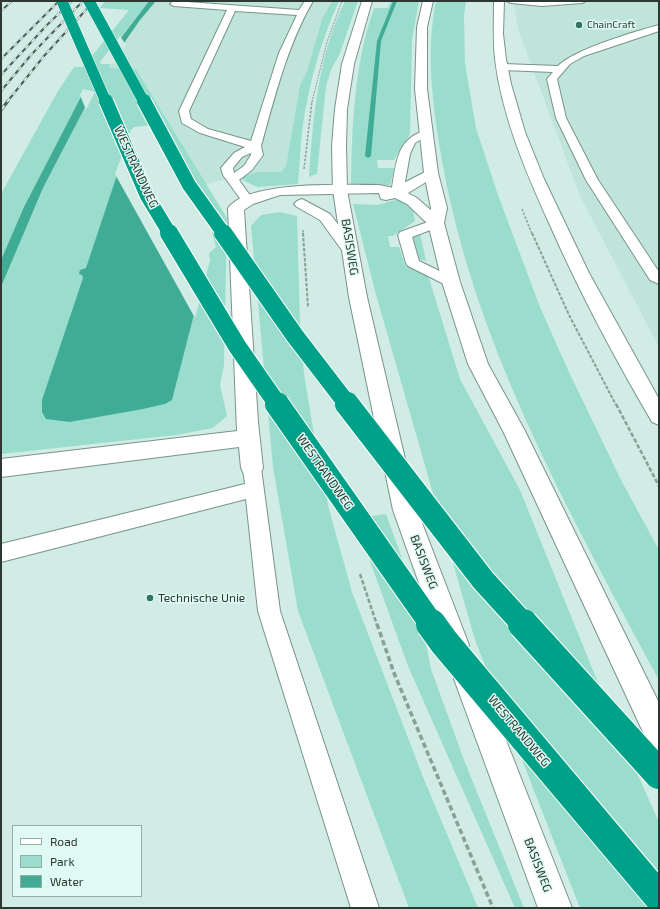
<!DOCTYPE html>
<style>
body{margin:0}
#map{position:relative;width:660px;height:909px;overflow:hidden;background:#d1ece5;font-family:"Exo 2",sans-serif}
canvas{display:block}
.frame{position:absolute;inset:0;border:2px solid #2d3835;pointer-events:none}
.legend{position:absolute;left:12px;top:825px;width:130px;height:72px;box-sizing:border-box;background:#defaf2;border:1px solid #97aca6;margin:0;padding:5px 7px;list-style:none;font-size:12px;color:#2d3835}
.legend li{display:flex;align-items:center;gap:8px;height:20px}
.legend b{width:20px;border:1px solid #97aca6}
</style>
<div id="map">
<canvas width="660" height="909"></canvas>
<div class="frame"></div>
<ul class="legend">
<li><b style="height:5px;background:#fff"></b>Road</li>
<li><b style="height:11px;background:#9bddcc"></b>Park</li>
<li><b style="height:11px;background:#41ac96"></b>Water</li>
</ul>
</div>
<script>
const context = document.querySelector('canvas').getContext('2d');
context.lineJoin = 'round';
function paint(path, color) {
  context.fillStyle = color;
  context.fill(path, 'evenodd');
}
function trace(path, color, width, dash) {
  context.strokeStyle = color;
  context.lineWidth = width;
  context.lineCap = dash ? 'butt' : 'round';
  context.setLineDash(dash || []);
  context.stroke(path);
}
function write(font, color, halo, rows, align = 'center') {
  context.font = font + ' "Exo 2",sans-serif';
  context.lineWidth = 3;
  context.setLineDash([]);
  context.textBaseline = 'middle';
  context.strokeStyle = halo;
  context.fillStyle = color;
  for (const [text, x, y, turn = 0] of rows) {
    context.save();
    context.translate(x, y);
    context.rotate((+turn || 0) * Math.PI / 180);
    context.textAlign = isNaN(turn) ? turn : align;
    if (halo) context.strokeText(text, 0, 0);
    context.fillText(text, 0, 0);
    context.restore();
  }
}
paint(new Path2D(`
 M156 1H332L322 19 307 71 300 85 286 166 281 172H258L206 184 136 69 108 68 140 20Z
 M513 1H659V347L580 196 519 32Z`), '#bfe4da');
paint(new Path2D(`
 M106 1H149L102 62H111L109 68 136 69 227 218 224 365 220 385 227 416 213 428 176 435 1 454V287L43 188 93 92 35 187 1 260V194L58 91 74 67H83L129 10 99 8ZM208 260 174 391 165 404 70 422 84 270Z
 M332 1H339C321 41 309 82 303 125 300 145 300 165 298 184L257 187 237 177 258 172H281L286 166 300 85 307 71 322 19Z
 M345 1H358L340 53 331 70 326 86 317 174 309 177C313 118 318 55 345 1Z
 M391 1H419L412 40 410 134 394 160H377L378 168H395L390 185 351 184C352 126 354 64 374 8H388Z
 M436 1H466L464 16 465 64 476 128 498 195 540 307 568 370 621 480 659 550V680C569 512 471 340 440 149 432 100 426 50 436 1Z
 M399 199 413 211 415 221 393 236H388L390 247H399L405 265 428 275 460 379 520 490 611 715 659 822V908H580L475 640 375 291 353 204 377 205Z
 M280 212 297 216 300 325 304 374 317 452 329 509 352 592 423 777 478 908H409L298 611 273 467 251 226 261 215Z
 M420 233 426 261 418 259 413 236Z
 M386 514 417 600 431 669 464 760 524 908H515L408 666 371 564 357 518Z`), '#9bddcc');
paint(new Path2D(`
 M149 1H156L140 20 111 62 102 63Z
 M84 91 93 92 43 188 1 287V260L24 207Z
 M130 136 206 253 208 260 172 400 165 404 143 409 70 422 46 419 42 412V400L83 278 82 275 79 274 80 270 86 268Z`), '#41ac96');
paint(new Path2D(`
 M120 36 126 45 113 64H101L100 62Z
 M83 89 95 92 86 110 80 95Z
 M154 125 204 200 216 247 209 253 210 260 195 318 115 174 131 130 134 127Z`), '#d1ece5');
paint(new Path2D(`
 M393 1H397L381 41 371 156 368 158 365 156 377 41Z`), '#41ac96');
const service = new Path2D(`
 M173 1 299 10 305 1H313C287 46 275 96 261 146L263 155 252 170 239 180 254 201 252 204H244L223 175 221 168 234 153 245 147 200 133 182 123 179 111 227 10 174 6 170 4ZM235 11 297 15 279 53 251 141 208 129 191 119 189 111ZM251 153V155L244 166 234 173 233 168 242 157Z
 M507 1H586L582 3 542 6 511 3Z
 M659 25V31L584 56 570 64 557 79 566 118 598 180 659 272V284L650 280 586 180 556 118 547 79 553 72 503 70 498 67 503 64 558 66C573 50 636 31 659 25Z
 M425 131 430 134 415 143 410 154 403 193 397 197 393 196 391 193C396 168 395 138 425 131Z
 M436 219 442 223 441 226 412 237 419 261 456 279 458 282 456 285H446L408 266 406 263 398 235 400 232Z
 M252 461 258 463 261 468 280 611 379 908H351L258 611 246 499 1 562V544L245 484 243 468 246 463Z`);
const minor = new Path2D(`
 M494 1H504L503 34 506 59 511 84 525 132 544 179 589 273 659 399V425L652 422C614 357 579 291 549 223 525 170 502 116 495 59 493 39 494 20 494 1Z
 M431 169 436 170 438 173 436 176 408 193 417 198 442 220 444 223 442 226H430L407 204 395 198 386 200 381 199 379 193 280 195 253 204 244 210 258 422 263 468 260 474 252 477 244 474 241 468 239 447 1 477V459L237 431 228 208C248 180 346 185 379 185L394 188Z
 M302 199 330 214 358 250 356 253 350 255 344 253 320 220 297 207 294 204 297 201Z`);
const secondary = new Path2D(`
 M362 1H372L354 64 347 109 346 146 347 190 367 297 417 510 469 645 465 654 455 658 445 654 441 645 393 510 349 297 333 190 332 146 335 109 342 64Z
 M423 1H433L427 27V89L438 173 447 208 444 223 460 282 488 364 525 431 659 703V750L649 745 503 431 468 364 442 282 428 223 431 208 424 173 415 89 417 27Z
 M468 665 478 669 572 908H538L454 679 458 669Z`);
trace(service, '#79938c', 2);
trace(minor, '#79938c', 2);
trace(secondary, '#79938c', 2);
trace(new Path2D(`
 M312 102 327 42 342 1`), '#8b9f99', 1, [2, 1]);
trace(new Path2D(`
 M304 169 312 101
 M522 209 532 234
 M303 230V234`), '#8b9f99', 1.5, [2.5, 1.5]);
trace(new Path2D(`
 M303 233 308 307
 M532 233 569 315 616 405`), '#8b9f99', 2, [3.5, 1.5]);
trace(new Path2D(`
 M616 404 659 486
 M360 574 377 625`), '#8b9f99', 2.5, [4.5, 2]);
trace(new Path2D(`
 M377 624 394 673 493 908`), '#8b9f99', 3.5, [5.5, 3]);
paint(service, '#fff');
paint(minor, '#fff');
paint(secondary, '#fff');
const railFar1 = new Path2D(`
 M1 11 12 1
 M1 59 59 1
 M1 75 47 25 72 1
 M1 91 31 55 83 1
 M7 102 44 56 94 1`);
const rail = new Path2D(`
 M1 110 8 101`);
trace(railFar1, '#505e5a', 2);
trace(rail, '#505e5a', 3);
trace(railFar1, '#defaf2', 1.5, [4.5]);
trace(rail, '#defaf2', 2, [5.5]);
const motorwayBridgeFar4 = new Path2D(`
 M62 1 106 102
 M89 1 144 102`);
const motorwayBridgeFar3 = new Path2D(`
 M106 101 147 196 170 234
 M144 101 189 185 224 234`);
const motorwayBridgeFar2 = new Path2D(`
 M169 233 237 346 278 405
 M223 233 295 336 348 405`);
const motorwayBridgeFar1 = new Path2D(`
 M277 404 432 625
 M347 404 483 580 524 625`);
const motorwayBridge = new Path2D(`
 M431 624 444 642 659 897
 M523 624 659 774`);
trace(motorwayBridgeFar4, '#fff', 12, []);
trace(motorwayBridgeFar3, '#fff', 16, []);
trace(motorwayBridgeFar2, '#fff', 20, []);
trace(motorwayBridgeFar1, '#fff', 26, []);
trace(motorwayBridge, '#fff', 32, []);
trace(motorwayBridgeFar4, '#00a189', 11);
trace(motorwayBridgeFar3, '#00a189', 14);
trace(motorwayBridgeFar2, '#00a189', 18);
trace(motorwayBridgeFar1, '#00a189', 24);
trace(motorwayBridge, '#00a189', 30);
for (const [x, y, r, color] of [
 [579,25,4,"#317466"],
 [150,598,4,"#317466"]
]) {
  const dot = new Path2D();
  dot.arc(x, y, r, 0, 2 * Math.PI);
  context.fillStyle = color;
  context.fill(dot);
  trace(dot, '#defaf2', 1.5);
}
write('10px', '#2d3835', '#defaf2', [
 ["ChainCraft",587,25]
], 'left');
write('12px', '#2d3835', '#defaf2', [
 ["WESTRANDWEG",136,167,65],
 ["BASISWEG",350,247,81],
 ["WESTRANDWEG",325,472,55],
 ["BASISWEG",424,562,69],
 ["WESTRANDWEG",519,731,50],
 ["BASISWEG",538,865,69]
]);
write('12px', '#2d3835', '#defaf2', [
 ["Technische Unie",158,598]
], 'left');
</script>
